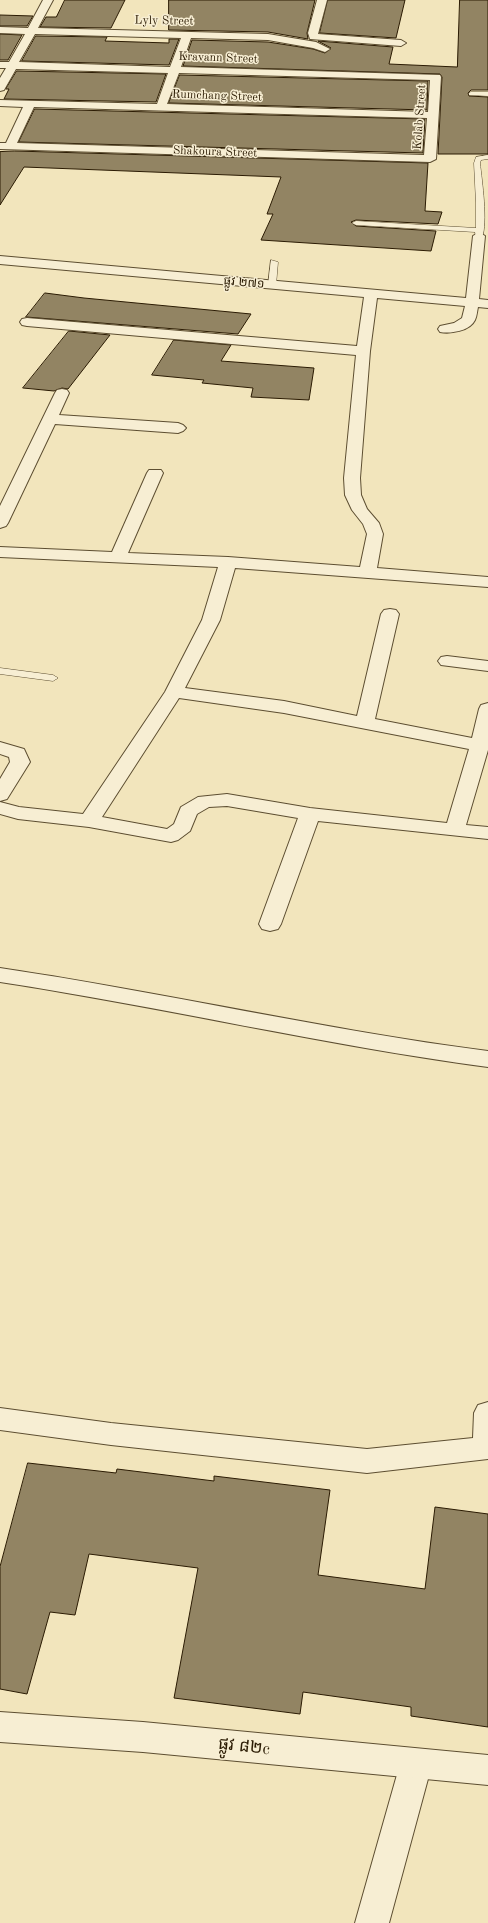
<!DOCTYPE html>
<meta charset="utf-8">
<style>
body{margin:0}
canvas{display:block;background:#f2e5bc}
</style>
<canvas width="488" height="1923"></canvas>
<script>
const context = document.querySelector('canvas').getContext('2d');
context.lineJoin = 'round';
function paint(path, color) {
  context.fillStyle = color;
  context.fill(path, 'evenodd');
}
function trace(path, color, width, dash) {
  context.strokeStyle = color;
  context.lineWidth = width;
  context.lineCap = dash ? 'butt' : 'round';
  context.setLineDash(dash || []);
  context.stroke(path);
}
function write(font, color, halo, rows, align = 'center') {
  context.font = font + ' "Old Standard TT","Noto Sans Khmer",serif';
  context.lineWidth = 3;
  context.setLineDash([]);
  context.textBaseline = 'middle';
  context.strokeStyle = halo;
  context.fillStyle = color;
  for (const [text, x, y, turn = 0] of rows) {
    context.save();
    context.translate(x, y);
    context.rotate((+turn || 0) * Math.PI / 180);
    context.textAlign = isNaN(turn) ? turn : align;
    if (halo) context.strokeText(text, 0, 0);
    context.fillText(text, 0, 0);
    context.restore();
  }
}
const building = new Path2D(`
 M65 0H125L111 28 40 27 46 17H56Z
 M169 0H315L307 33 308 39 268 32 169 30Z
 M328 0H405L396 38 320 33Z
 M460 0H488V90H471L468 93 469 96 488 97V154H438L442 77 440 74 183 66 192 40 268 42 313 49 325 53 331 48 318 41 393 47 389 64 457 67Z
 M0 15 33 16 27 26H0Z
 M0 34 22 35 8 60H0Z
 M36 36 107 37 105 41 169 43V39H179L169 65 22 61Z
 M17 71 166 74 156 102 4 99 9 89H6Z
 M180 75 428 81 427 110 169 103Z
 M35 109 425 119 423 153 19 142Z
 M15 151 428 163 425 211 442 212 438 224 356 220 351 222 356 226 436 231 431 251 261 240 273 214H267L281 177 24 167 0 205V152Z
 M45 293 84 298 251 314 238 334 26 317Z
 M69 331 110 335 68 389 62 388 54 391 23 388Z
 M174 340 231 345 221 361 314 368 309 400 251 397 253 388 202 383 204 380 152 375Z
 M28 1463 116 1473 117 1469 214 1481V1476L330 1490 318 1575 425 1589 435 1507 488 1514V1727L411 1716V1707L303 1692 300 1714 174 1698 198 1568 89 1554 75 1615 50 1612 27 1694 0 1689V1567Z`);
paint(building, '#928463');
trace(building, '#2b1b03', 1);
const service = new Path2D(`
 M471 92H488V96L469 95V93Z
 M488 155V159L481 160 480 163C482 181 488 222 482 238H476L475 232 356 225 352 223 356 221 476 228V203L474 163 476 157Z
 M271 260 278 262 276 285 272 287 268 285Z
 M0 668 53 675 58 678 53 681 0 674Z`);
const minor = new Path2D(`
 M43 0H53L38 28 268 34 316 42 330 49 325 52 313 48 268 40 191 38 181 67 440 75 441 77 436 159 430 162 0 149V143H6L23 107 0 106V100L157 104 168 73 16 69 4 90 0 91V78L6 68H0V62H9L25 34 0 33V27L28 28ZM35 34 181 38 170 67 19 62ZM179 73 430 80 428 112 167 104ZM34 107 427 118 424 155 17 143Z
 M317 0H327L318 34 401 40 406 43 401 46 310 39 308 33Z
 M479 232 485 236 479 299 488 300V308L478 307C477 311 477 316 475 320 470 331 450 334 440 332L438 329 440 326 454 323 462 318 465 306 377 298 370 351 360 478 361 495 367 509 379 523 383 534 377 568 488 577V587L235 568 220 620 185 688 284 701 357 716 381 614 384 610 390 609 396 610 399 614 375 719 472 738 479 709 481 705 488 703V750L466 825 488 827V839L318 821 281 924 278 929 270 931 262 929 259 924 298 818 227 806 209 807 197 814 190 831 178 840 171 842 89 827 18 819 0 814V802L19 807 83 814 165 692 202 620 218 567 0 557V547L112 552 147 473 149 470H161L163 473 128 553 228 557 360 567 367 534 363 524 352 510 345 495 344 478 356 355 27 326 22 325 20 322 22 319 27 318 357 346 364 297 0 264V256L466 298 473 236ZM179 698 284 713 469 749 447 823 310 808 227 794 198 797 181 807 174 824 167 829 102 817Z
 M62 389 67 390 69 393 59 415 178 423 183 425 186 428 183 431 178 433 55 424 8 523 6 526 0 528V506L55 393 57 390Z
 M447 656 488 661V671L441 665 438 661 441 657Z
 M0 742 24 749 30 762 7 799 0 801V779L10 762 9 757 0 754Z
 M0 968C163 992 324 1030 488 1051V1067C324 1045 163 1007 0 982Z
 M488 1402V1459L367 1473 111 1445 0 1430V1408L111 1423 367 1449 473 1438 474 1413 478 1405Z
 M416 1749 427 1753 432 1764 389 1923H355L400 1764 405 1753Z`);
const tertiary = new Path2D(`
 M0 1712 143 1722 488 1755V1785L143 1752 0 1742Z`);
trace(service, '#5d4e31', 1);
trace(minor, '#5d4e31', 2);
trace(tertiary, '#5d4e31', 2);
paint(service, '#f7eed3');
paint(minor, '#f7eed3');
paint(tertiary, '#f7eed3');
write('12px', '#2b1b03', '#f7eed3', [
 ["Lyly Street",164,21,1],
 ["Kravann Street",218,58,2],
 ["Rumchang Street",217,96,2],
 ["Kolab Street",420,117,-86],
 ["Shakoura Street",215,152,2],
 ["ផ្លូវ ២៧១",244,283,5]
]);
write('17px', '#2b1b03', '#f7eed3', [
 ["ផ្លូវ ៨២c",244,1747,6]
]);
</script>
